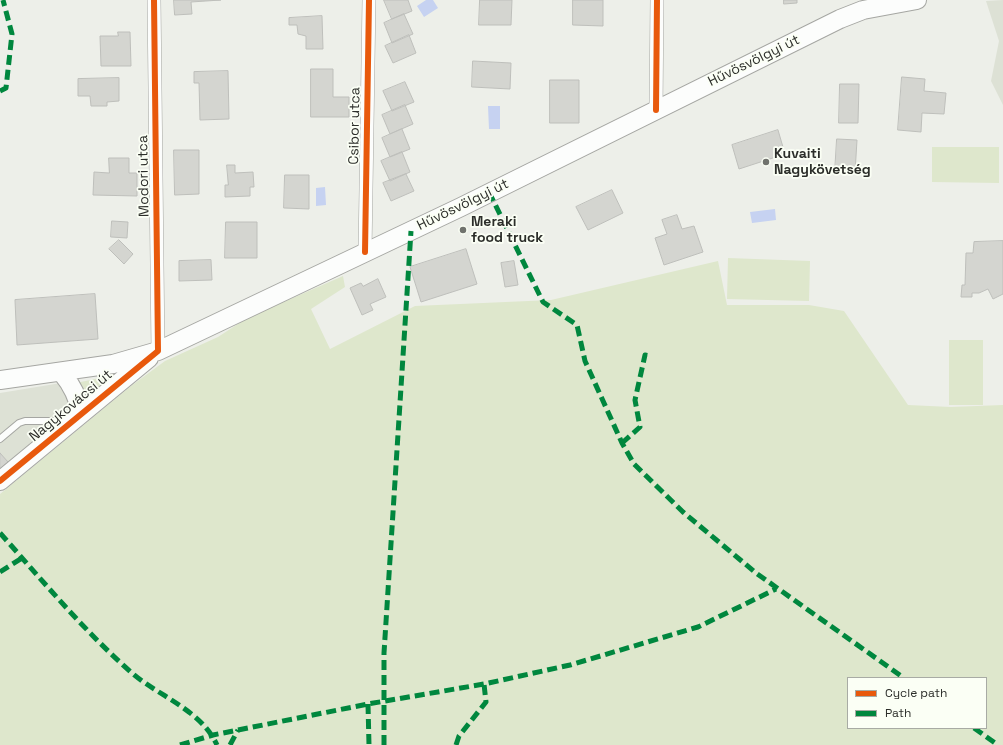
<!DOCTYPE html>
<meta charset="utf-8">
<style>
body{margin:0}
#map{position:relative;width:1003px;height:745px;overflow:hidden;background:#edefe9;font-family:"Space Grotesk",sans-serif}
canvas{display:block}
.legend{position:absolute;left:847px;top:677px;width:140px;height:52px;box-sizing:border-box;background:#fbfff5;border:1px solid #a8aba4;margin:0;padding:5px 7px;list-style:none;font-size:12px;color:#2c2e2a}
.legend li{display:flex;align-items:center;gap:8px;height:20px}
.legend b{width:20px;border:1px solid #a8aba4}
</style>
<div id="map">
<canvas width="1003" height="745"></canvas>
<ul class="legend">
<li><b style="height:5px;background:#e8590c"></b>Cycle path</li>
<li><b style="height:5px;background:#00873e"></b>Path</li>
</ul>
</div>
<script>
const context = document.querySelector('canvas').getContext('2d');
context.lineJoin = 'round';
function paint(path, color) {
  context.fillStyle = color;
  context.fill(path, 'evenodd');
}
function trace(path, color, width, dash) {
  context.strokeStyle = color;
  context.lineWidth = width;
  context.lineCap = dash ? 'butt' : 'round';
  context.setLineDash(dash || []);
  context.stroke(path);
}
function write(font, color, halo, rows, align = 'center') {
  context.font = font + ' "Space Grotesk",sans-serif';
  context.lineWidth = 3.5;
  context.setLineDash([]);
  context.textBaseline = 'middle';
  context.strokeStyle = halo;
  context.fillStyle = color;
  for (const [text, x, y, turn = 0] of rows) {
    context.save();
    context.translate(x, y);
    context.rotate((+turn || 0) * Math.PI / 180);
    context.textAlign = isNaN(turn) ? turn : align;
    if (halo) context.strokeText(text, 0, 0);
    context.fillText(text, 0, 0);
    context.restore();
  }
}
paint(new Path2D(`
 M1003 0V105L991 81 999 41 986 1Z
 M61 383 72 410 0 471V393Z`), '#dde1d5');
paint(new Path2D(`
 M932 147H999V183L932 182Z
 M728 258 810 261 809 301 727 299Z
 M718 261 727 305H809L844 311 908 405 951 407 1003 405V745H0V494L131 386 165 361 218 337 247 318 343 276 345 287 311 309 330 349 415 306 551 300ZM848 678H986V728H848Z
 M949 340H983V405H949Z
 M114 375 84 399 76 383Z`), '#dee7cc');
paint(new Path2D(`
 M426 0H433L438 8 424 17 417 6Z
 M488 106H500V129H489Z
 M325 187 326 205 316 206V188Z
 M775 209 776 220 752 223 750 212Z`), '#c6d2f1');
const building = new Path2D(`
 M174 0H221L191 2 192 14 175 15Z
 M384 0H408L412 11 392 19Z
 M480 0H512L511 25H479Z
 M573 0H603V26L573 25Z
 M784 0H797V3L784 4Z
 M404 14 413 34 392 43 384 23Z
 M322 16 323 49H306V36L298 34 297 25H289V18Z
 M118 32H130L131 66H101L100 36H118Z
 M409 35 416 53 393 63 385 46Z
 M473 61 511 63 510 89 472 87Z
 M311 69H333V97H349V117H311Z
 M228 71 229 119 200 120 199 83H194V72Z
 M902 77 925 79 924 91 946 93 944 114 922 113 921 132 898 130Z
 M119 78V101L107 102V106H91L90 96H78V79Z
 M550 80H579V123H550Z
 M405 82 414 102 392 111 383 91Z
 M840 84H859L858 123H839Z
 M405 105 413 124 390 134 382 115Z
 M402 129 410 149 390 157 382 138Z
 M778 130 785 154 739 169 732 145Z
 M837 139 857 140 855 173 835 172Z
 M174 150H199V194L175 195Z
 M402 152 410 172 390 181 381 161Z
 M109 158H129V173H137V196L93 195 94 172 109 173Z
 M227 165H235V173L253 172 254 187H250V196L225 197V185H228Z
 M406 174 414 191 391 201 383 183Z
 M285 175H309V209L284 208Z
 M612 190 623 213 588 230 576 207Z
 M677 215 682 229 694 226 703 252 664 265 655 238 667 234 662 220Z
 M112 221 128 222 127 238 111 237Z
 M226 222H257V258H225Z
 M119 240 133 254 124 264 109 249Z
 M1003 241V294L993 299 988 289 979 293H972V297H961L962 285H965L966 253H973L974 242Z
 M466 249 477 284 421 302 410 267Z
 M211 260 212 280 179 281V261Z
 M514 261 518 285 505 287 501 263Z
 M378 279 386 297 370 304 373 310 362 315 350 288 361 283 363 286Z
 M95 294 98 339 17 345 15 300Z
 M0 453 8 462 0 469Z`);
paint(building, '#d4d5d0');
trace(building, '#bebfbb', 1);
const lane = new Path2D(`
 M0 439 19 423 25 421H66`);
const street = new Path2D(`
 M154 0 158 351
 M656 110 657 0
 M365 252 369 0`);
const secondary = new Path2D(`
 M62 373C72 385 78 397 81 413
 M0 380 113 364 158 351 461 207 840 19 863 10 917 0
 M0 481 149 358`);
trace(lane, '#a5a6a2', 8);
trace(street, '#a5a6a2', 14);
trace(secondary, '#a5a6a2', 20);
trace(lane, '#fcfdfc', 6);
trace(street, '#fcfdfc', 13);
trace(secondary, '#fcfdfc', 18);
trace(new Path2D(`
 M0 91 6 88 12 34 3 0
 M489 192 543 302 577 325 585 361 622 443 634 464 683 512 756 573 904 678
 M622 443 640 427 635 400 645 355 651 356
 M0 533C43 581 83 630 132 673 160 697 201 710 217 745
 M0 572 22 558
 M368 704 369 745
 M974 728 998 745
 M180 745 213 735 368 704 484 684 570 665 698 627 776 589
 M230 745 238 730
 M384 745V653L411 231
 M456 745 459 736 486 702 484 684`), '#00873e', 5, [10, 5]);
trace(new Path2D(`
 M656 110 657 0
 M365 252 369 0
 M0 481 158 351 154 0`), '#e8590c', 6);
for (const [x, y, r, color] of [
 [766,162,4,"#70726d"],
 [463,230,4,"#70726d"]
]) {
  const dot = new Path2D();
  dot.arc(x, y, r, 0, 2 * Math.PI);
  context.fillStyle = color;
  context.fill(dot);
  trace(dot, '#fbfff5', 1.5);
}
write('14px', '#2c2e2a', '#fbfff5', [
 ["Hűvösvölgyi út",754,61,-26],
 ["Csibor utca",355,126,-89],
 ["Modori utca",144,176,-91],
 ["Hűvösvölgyi út",463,205,-26],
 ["Nagykovácsi út",71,406,-40]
]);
write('bold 14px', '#2c2e2a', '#fbfff5', [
 ["Kuvaiti",774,154],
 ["Nagykövetség",774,170],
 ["Meraki",471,222],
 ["food truck",471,238]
], 'left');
</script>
